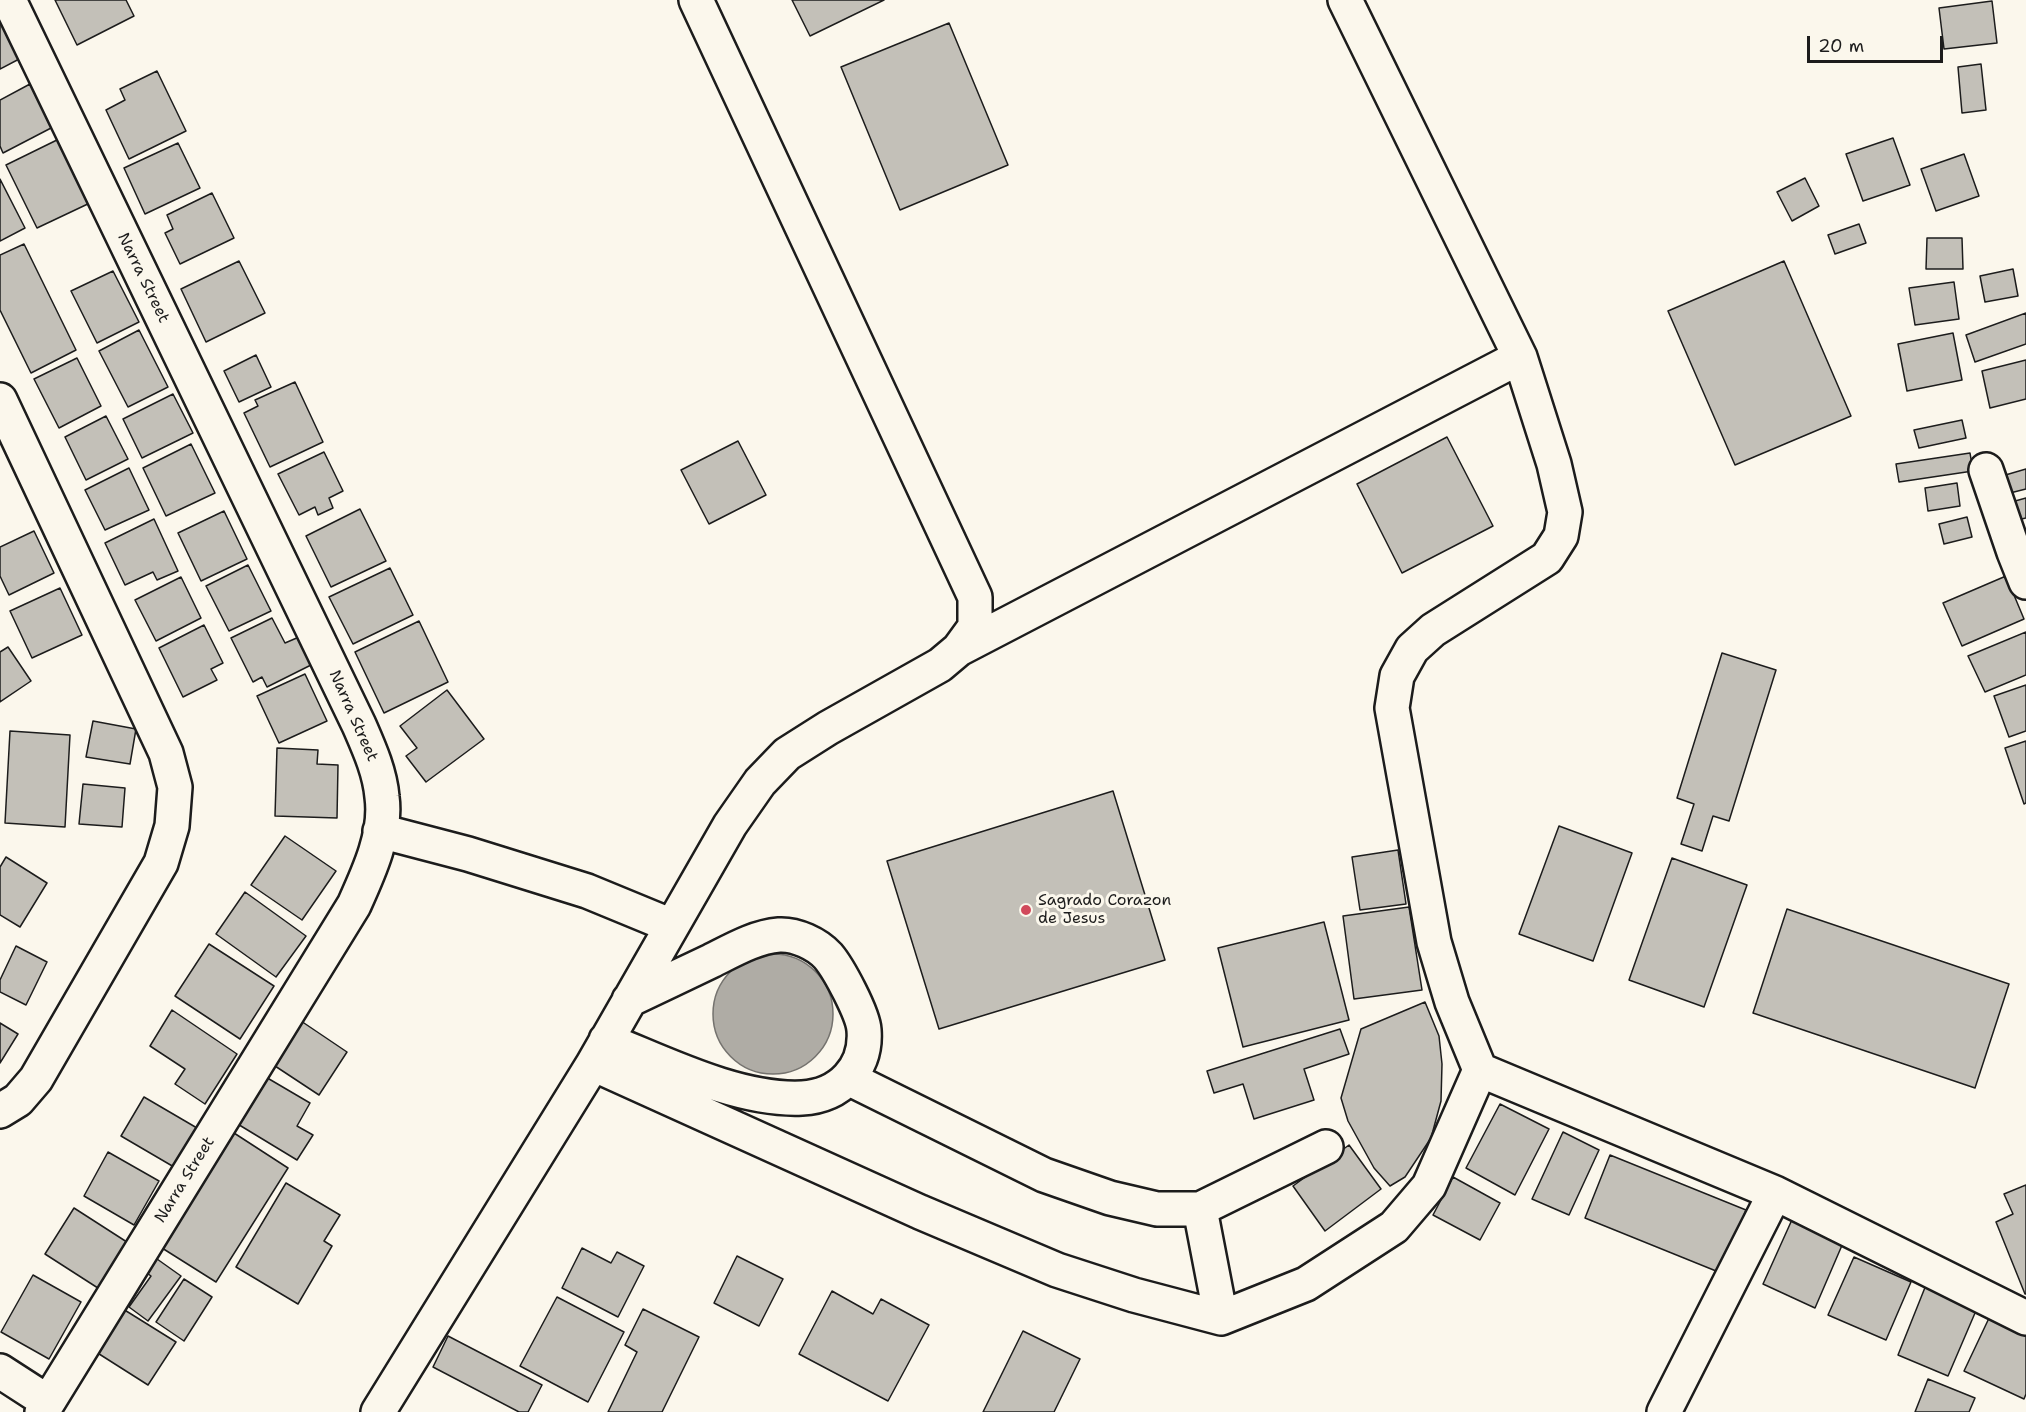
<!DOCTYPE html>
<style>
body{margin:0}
#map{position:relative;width:2026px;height:1412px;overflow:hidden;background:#fbf7ec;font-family:"Shantell Sans",sans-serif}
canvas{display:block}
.scale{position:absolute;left:1807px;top:36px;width:136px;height:27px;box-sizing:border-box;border:3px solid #1c1c1c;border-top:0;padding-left:8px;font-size:18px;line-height:21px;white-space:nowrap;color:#1c1c1c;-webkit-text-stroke:4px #fbf7ec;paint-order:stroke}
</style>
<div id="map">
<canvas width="2026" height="1412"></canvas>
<div class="scale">20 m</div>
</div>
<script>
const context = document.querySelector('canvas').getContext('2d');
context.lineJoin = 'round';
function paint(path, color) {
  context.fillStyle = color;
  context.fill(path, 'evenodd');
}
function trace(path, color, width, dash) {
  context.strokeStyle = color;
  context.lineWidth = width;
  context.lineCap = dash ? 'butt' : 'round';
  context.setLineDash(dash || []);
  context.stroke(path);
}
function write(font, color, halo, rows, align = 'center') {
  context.font = font + ' "Shantell Sans",sans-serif';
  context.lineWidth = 6;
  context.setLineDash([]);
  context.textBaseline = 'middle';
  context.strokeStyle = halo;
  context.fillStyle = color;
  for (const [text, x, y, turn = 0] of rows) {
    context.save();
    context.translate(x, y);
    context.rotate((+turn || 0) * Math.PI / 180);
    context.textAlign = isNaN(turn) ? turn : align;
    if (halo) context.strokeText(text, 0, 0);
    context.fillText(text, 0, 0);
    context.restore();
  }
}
const water = new Path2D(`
 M713 1014a60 60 0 1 1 120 0a60 60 0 1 1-120 0Z`);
paint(water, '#afaca5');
trace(water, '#74726e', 1.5);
const building = new Path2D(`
 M55 0H126L134 16 77 45Z
 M792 0H884L810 36Z
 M1992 1 1997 43 1944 49 1939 8Z
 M0 12 23 57 0 69Z
 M949 23 1008 165 900 210 841 67Z
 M1981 64 1986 110 1962 113 1958 67Z
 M157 71 186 131 129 159 106 110 125 100 120 89Z
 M30 84 53 127 3 153 0 146V100Z
 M61 138 92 202 37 228 6 165Z
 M1893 138 1910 185 1863 201 1846 154Z
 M178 143 200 188 145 214 124 168Z
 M1964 154 1979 196 1936 211 1921 169Z
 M1805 178 1819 206 1792 221 1777 192Z
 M0 179 25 228 0 241Z
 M212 193 234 238 180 264 165 233 173 229 167 215Z
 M1859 224 1866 243 1835 254 1828 235Z
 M1927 238H1962L1963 269H1926Z
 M24 244 76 350 31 373 0 310V255Z
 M239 261 265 313 206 342 181 289Z
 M1784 261 1851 416 1735 465 1668 311Z
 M2013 269 2018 296 1985 302 1980 276Z
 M113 271 139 322 97 343 71 291Z
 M1954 282 1959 319 1915 325 1909 288Z
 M2026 313V344L1975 362 1966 335Z
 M139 330 168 387 128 407 99 351Z
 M1953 333 1962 380 1907 391 1898 344Z
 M256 355 271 387 239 402 224 371Z
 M77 358 101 406 59 428 34 379Z
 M2026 360V399L1990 408 1982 371Z
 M295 382 323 442 270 467 244 413 258 406 255 400Z
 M173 394 193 433 142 458 123 419Z
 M106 416 128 459 86 480 65 437Z
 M1962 420 1966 438 1919 448 1914 430Z
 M1447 437 1493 526 1402 573 1357 484Z
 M738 441 766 495 709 524 681 470Z
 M191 444 215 493 166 516 143 468Z
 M324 452 343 491 329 498 333 508 318 515 315 507 299 515 278 474Z
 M1970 453 1973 471 1899 482 1896 464Z
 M129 468 149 510 105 530 85 490Z
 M2026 469V489L2006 494 2002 476Z
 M1957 483 1960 506 1928 511 1925 488Z
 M2026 498V518L2013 521 2008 503Z
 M360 509 386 561 331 587 306 536Z
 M224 511 247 559 201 581 178 533Z
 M1967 517 1972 537 1944 544 1939 524Z
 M154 519 178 571 157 580 153 572 125 585 105 543Z
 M34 531 54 573 9 595 0 576V547Z
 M248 565 271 611 229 631 206 586Z
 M390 568 413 615 353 644 329 597Z
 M2006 576 2024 619 1962 646 1943 603Z
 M181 577 201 618 156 641 135 600Z
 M60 588 82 635 32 658 10 611Z
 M272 618 285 643 299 637 313 664 267 687 262 677 253 682 231 638Z
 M419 621 448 682 384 713 355 652Z
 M204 625 223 663 211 669 217 680 183 697 159 648Z
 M2026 632V675L1985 692 1968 656Z
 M8 647 31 681 0 702V652Z
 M1722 653 1776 670 1729 821 1713 816 1702 851 1681 844 1694 804 1677 798Z
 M305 674 327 721 279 743 257 696Z
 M2026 685V731L2009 737 1994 696Z
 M447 690 484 739 426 782 406 756 417 748 400 726Z
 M93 721 136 729 130 764 86 757Z
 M10 731 70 735 65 827 5 823Z
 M2026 741V803L2024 804 2005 748Z
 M277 748 318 750 317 764 338 765 337 818 275 816Z
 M83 784 125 788 122 827 79 824Z
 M1113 791 1165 960 939 1029 887 861Z
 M1559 826 1632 853 1593 961 1519 934Z
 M285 836 336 871 302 920 251 885Z
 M1398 850 1406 904 1360 910 1352 857Z
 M6 857 47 883 20 927 0 915V867Z
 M1672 858 1747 885 1704 1007 1629 980Z
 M245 892 306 936 276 977 216 934Z
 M1409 907 1422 990 1354 999 1343 916Z
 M1787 909 2009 984 1975 1088 1753 1013Z
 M1324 922 1349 1020 1243 1047 1218 948Z
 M209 944 274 986 240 1039 175 996Z
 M16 946 47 962 26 1005 0 992V980Z
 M1425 1002 1439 1036 1442 1064 1441 1101 1431 1138 1405 1177 1390 1186 1374 1168 1348 1121 1341 1098 1361 1029Z
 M172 1010 237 1054 205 1104 175 1084 185 1069 150 1046Z
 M301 1021 347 1052 319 1095 272 1064Z
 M0 1023 18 1034 0 1063Z
 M1340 1029 1349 1054 1304 1069 1314 1100 1254 1119 1243 1084 1214 1093 1207 1071Z
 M264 1076 310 1103 297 1126 313 1135 297 1160 236 1123Z
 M144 1097 197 1128 174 1167 121 1136Z
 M1500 1104 1549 1129 1515 1195 1466 1168Z
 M1563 1132 1599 1150 1569 1215 1532 1199Z
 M234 1133 288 1168 216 1282 162 1248Z
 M1349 1145 1381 1189 1325 1231 1293 1186Z
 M108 1152 159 1181 134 1225 84 1196Z
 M1610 1155 1746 1210 1721 1273 1585 1218Z
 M1453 1177 1500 1203 1480 1240 1433 1215Z
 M286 1183 340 1215 324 1241 332 1246 298 1304 236 1267Z
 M2026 1185V1294H2025L1996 1222 2013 1214 2004 1194Z
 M74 1208 130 1244 101 1290 45 1254Z
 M1795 1213 1846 1236 1815 1308 1763 1284Z
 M582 1248 611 1263 617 1252 644 1266 618 1317 562 1288Z
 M150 1254 181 1276 148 1321 129 1307 151 1276 140 1268Z
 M737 1256 783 1279 759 1326 714 1303Z
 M1854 1257 1911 1282 1886 1340 1828 1315Z
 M33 1275 81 1302 49 1359 1 1332Z
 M184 1279 212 1297 184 1341 156 1322Z
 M1926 1285 1978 1306 1948 1376 1898 1355Z
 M832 1291 873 1314 881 1299 929 1325 888 1401 799 1354Z
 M557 1297 624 1332 588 1402 520 1366Z
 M123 1309 176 1342 148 1385 96 1352Z
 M643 1309 699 1337 662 1412H608L637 1352 625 1345Z
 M1990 1316 2026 1332V1394L2024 1399 1964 1371Z
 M1023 1331 1080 1359 1054 1412H983Z
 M448 1336 542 1385 528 1412H519L433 1367Z
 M1928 1379 1975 1398 1969 1412H1915Z`);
paint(building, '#c3c0b8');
trace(building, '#1c1c1c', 1.5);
const minor = new Path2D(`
 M9 0 359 725C369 748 380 772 382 797 387 833 369 872 354 905L42 1412
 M1345 0 1520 357 1554 464 1565 512 1561 536 1547 558 1433 630 1412 649 1397 676 1392 708 1434 942 1452 1002 1480 1070 1775 1193 2026 1318
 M0 400 166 753 175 787 172 826 161 863 36 1079 18 1100 0 1111
 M1986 470 2014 552 2026 582
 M959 649 1520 357
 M380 831 468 854 587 891 672 926
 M606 1040C664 1063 738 1101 802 1098 840 1096 867 1068 864 1030 863 1014 839 969 828 956 817 944 796 934 779 935 755 937 733 950 711 961 684 974 656 987 629 1000
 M593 1064 730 825 760 782 787 754 828 728 940 665 959 649 975 627V597L696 0
 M850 1079 1044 1175 1110 1198 1157 1209H1200L1326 1147
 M1200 1209 1221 1318
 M0 1371 48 1402
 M378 1412 593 1064 920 1212 1057 1270 1134 1295 1221 1318 1306 1284 1394 1227 1429 1186 1480 1070
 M1664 1412 1775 1193`);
trace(minor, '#1c1c1c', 38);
trace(minor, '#fbf7ec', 33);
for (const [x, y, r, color] of [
 [1026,910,6,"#d1495b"]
]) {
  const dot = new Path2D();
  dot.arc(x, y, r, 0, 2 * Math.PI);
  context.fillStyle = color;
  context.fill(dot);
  trace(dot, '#fbf7ec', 2);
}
write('16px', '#1c1c1c', '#fbf7ec', [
 ["Narra Street",143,278,64],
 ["Narra Street",353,716,66],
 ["Narra Street",185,1180,-58]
]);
write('16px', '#1c1c1c', '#fbf7ec', [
 ["Sagrado Corazon",1038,901],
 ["de Jesus",1038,919]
], 'left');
</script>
